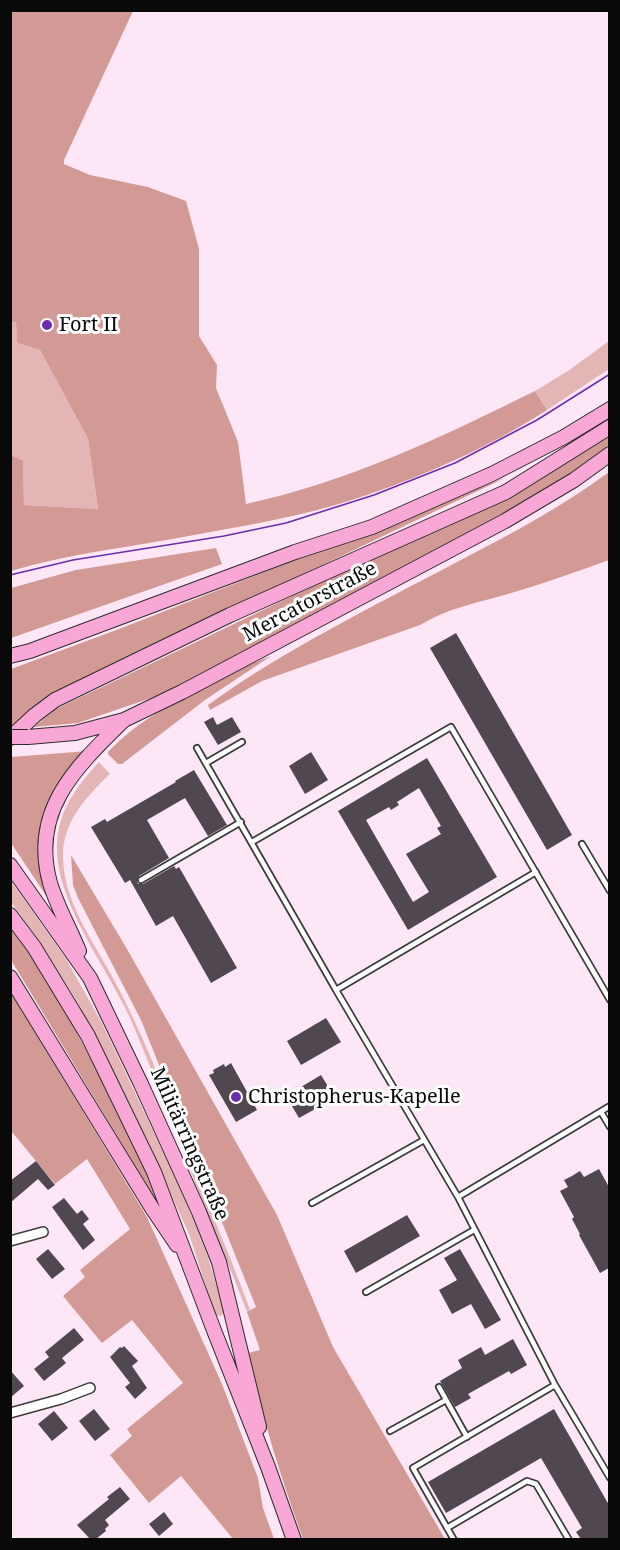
<!DOCTYPE html>
<meta charset="utf-8">
<style>
body{margin:0}
#map{position:relative;width:620px;height:1550px;overflow:hidden;background:#fde7f6;font-family:"Noto Serif",serif}
canvas{display:block}
.frame{position:absolute;inset:0;border:12px solid #090909;pointer-events:none}
</style>
<div id="map">
<canvas width="620" height="1550"></canvas>
<div class="frame"></div>
</div>
<script>
const context = document.querySelector('canvas').getContext('2d');
context.lineJoin = 'round';
function paint(path, color) {
  context.fillStyle = color;
  context.fill(path, 'evenodd');
}
function trace(path, color, width, dash) {
  context.strokeStyle = color;
  context.lineWidth = width;
  context.lineCap = dash ? 'butt' : 'round';
  context.setLineDash(dash || []);
  context.stroke(path);
}
function write(font, color, halo, rows, align = 'center') {
  context.font = font + ' "Noto Serif",serif';
  context.lineWidth = 6;
  context.setLineDash([]);
  context.textBaseline = 'middle';
  context.strokeStyle = halo;
  context.fillStyle = color;
  for (const [text, x, y, turn = 0] of rows) {
    context.save();
    context.translate(x, y);
    context.rotate((+turn || 0) * Math.PI / 180);
    context.textAlign = isNaN(turn) ? turn : align;
    if (halo) context.strokeText(text, 0, 0);
    context.fillText(text, 0, 0);
    context.restore();
  }
}
paint(new Path2D(`
 M10 322H16L17 343 40 350 88 439 98 509 24 505 23 462 11 455Z
 M609 341V369L547 410 535 391 568 371Z
 M99 762 110 774C86 797 62 822 63 858 64 902 93 941 113 978 125 1000 135 1022 145 1044 161 1080 173 1117 188 1154 208 1206 231 1257 250 1310L247 1312C233 1274 216 1236 201 1198 178 1139 156 1079 131 1020 108 968 55 902 57 845 58 810 77 786 99 762Z
 M11 881 66 959 102 1023 182 1192 207 1254 222 1305 224 1312 221 1316 216 1315 214 1311 189 1234 148 1144 107 1058 75 998 39 941 11 902Z`), '#e4b5b5');
paint(new Path2D(`
 M11 10 133 11 64 160V164L90 175 148 187 186 201 199 249V336L217 365 216 388 238 442 246 504C348 482 442 437 535 391L547 410C488 448 424 476 358 498 305 516 248 525 194 535 132 547 71 553 11 571V455L23 461 24 505 98 509 88 439 40 350 17 343 16 322H11Z
 M609 433V446L573 472 526 501 160 695 78 723 34 727 56 709 533 481 567 462Z
 M609 472V560C576 572 542 584 508 594 477 603 448 608 420 625L262 681 210 710 208 705C286 649 372 607 457 562 509 535 562 507 609 472Z
 M507 477 54 693 31 708 11 727V669L119 629Z
 M216 548 222 564 11 638V588L76 570Z
 M271 656 205 700 122 764H118L108 754V752C136 723 164 708 200 689 223 677 246 665 271 656Z
 M88 751 47 807 57 912 11 843V757Z
 M71 855 127 949 277 1215 333 1347 445 1539H303C281 1478 262 1417 248 1353L260 1350 247 1312 256 1307 141 1020 78 898 73 885Z
 M11 928C60 992 94 1066 129 1138 137 1156 156 1188 159 1205L11 960Z
 M11 993 147 1217 222 1384 258 1478 263 1508 274 1539H233L181 1476 149 1503 110 1455 132 1436 127 1429 183 1383 132 1320 102 1343 63 1296 85 1277 80 1270 130 1229 87 1159 55 1184 12 1132 11 1133Z`), '#d39a95');
paint(new Path2D(`
 M456 633 572 835 547 850 430 648Z
 M213 717 217 725 232 717 241 732 218 745 204 722Z
 M311 752 328 780 305 794 289 766Z
 M427 758 497 877 408 930 338 811ZM419 788 441 826 437 828 441 834 406 854 429 892 413 902 366 820 389 807 391 810 399 805 397 802Z
 M194 770 227 825 208 836 185 798 147 820 169 858 139 876 137 881 138 884H143L174 866 176 869 179 867 237 968 211 983 173 916 156 926 130 880 125 883 91 827 105 819 107 822 176 782 175 781Z
 M326 1018 341 1042 301 1065 287 1041Z
 M231 1063 257 1110 236 1122 209 1075 214 1073 213 1070 224 1064 225 1067Z
 M321 1075 335 1098 299 1118 286 1096Z
 M36 1161 55 1185 48 1190 38 1179 10 1203V1181Z
 M599 1169 609 1187V1268L600 1273 579 1235 580 1234 572 1219 574 1217 560 1191 568 1187 564 1180 572 1176 580 1171 584 1177Z
 M64 1198 77 1214 82 1210 89 1219 83 1224 95 1240 83 1250 52 1207Z
 M407 1215 420 1236 356 1273 344 1251Z
 M48 1249 65 1269 52 1279 36 1259Z
 M460 1249 501 1320 485 1329 471 1304 452 1314 439 1290 457 1280 444 1258Z
 M74 1328 84 1340 62 1358 66 1363 44 1381 34 1369 49 1357 45 1352Z
 M513 1339 527 1365 511 1374 509 1371 468 1394 471 1398 455 1407 440 1381 462 1368 458 1360 481 1347 485 1355Z
 M124 1346 138 1361 132 1366 147 1388 135 1399 125 1387 130 1383 110 1357 120 1347 122 1348Z
 M10 1370 24 1386 10 1398Z
 M94 1409 110 1429 95 1441 79 1421Z
 M554 1409 609 1505V1539H581L576 1532 582 1528 541 1458 446 1513 428 1482Z
 M54 1411 68 1428 52 1441 38 1424Z
 M120 1487 130 1499 105 1520 109 1525 105 1529 106 1531 96 1539H90L77 1525 109 1499 107 1497Z
 M164 1512 173 1524 159 1536 149 1524Z`), '#504751');
const lane = new Path2D(`
 M197 748 336 990
 M206 763 242 742
 M252 842 451 727 610 1000
 M582 844 610 891
 M536 872 336 990 458 1197 610 1106
 M141 880 241 822
 M601 1112 610 1127
 M458 1197 555 1385 610 1478
 M312 1203 424 1140
 M366 1292 474 1230
 M439 1387 467 1437
 M390 1431 446 1400
 M447 1528 527 1481 536 1484 569 1540
 M454 1540 413 1468 555 1385`);
const street = new Path2D(`
 M10 1241 43 1232
 M10 1413 61 1399 90 1388`);
const secondary = new Path2D(`
 M10 656 30 651 295 552 372 527 492 474 564 437 610 409
 M28 737 75 733 124 720 182 692 505 521 574 480 610 454
 M10 738 35 715 55 700 230 615 506 492 610 427
 M10 865 90 978 141 1084 199 1212 219 1262 259 1427
 M10 915 34 947 88 1036 154 1172 215 1333 268 1467 294 1540
 M79 951C70 929 57 906 50 883 30 811 75 768 123 721
 M10 977 152 1208 177 1245`);
trace(lane, '#3c3c3c', 8);
trace(street, '#3c3c3c', 12);
trace(secondary, '#2b2b2b', 16);
trace(lane, '#fff', 4.5);
trace(street, '#fff', 9);
trace(secondary, '#f9a7d7', 14);
trace(new Path2D(`
 M10 575 73 560 224 536 286 523 374 495 455 463 537 420 610 374`), '#6a2dae', 1.5);
const secondaryBridge = new Path2D(`
 M10 737H28`);
trace(secondaryBridge, '#2b2b2b', 16, []);
trace(secondaryBridge, '#f9a7d7', 14);
for (const [x, y, r, color] of [
 [47,325,6,"#6a2dae"],
 [236,1097,6,"#6a2dae"]
]) {
  const dot = new Path2D();
  dot.arc(x, y, r, 0, 2 * Math.PI);
  context.fillStyle = color;
  context.fill(dot);
  trace(dot, '#fff', 2);
}
write('20px', '#090909', '#fff', [
 ["Fort II",59,325],
 ["Christopherus-Kapelle",248,1097]
], 'left');
write('20px', '#090909', '#fff', [
 ["Mercatorstraße",310,602,-28],
 ["Militärringstraße",189,1144,66]
]);
</script>
